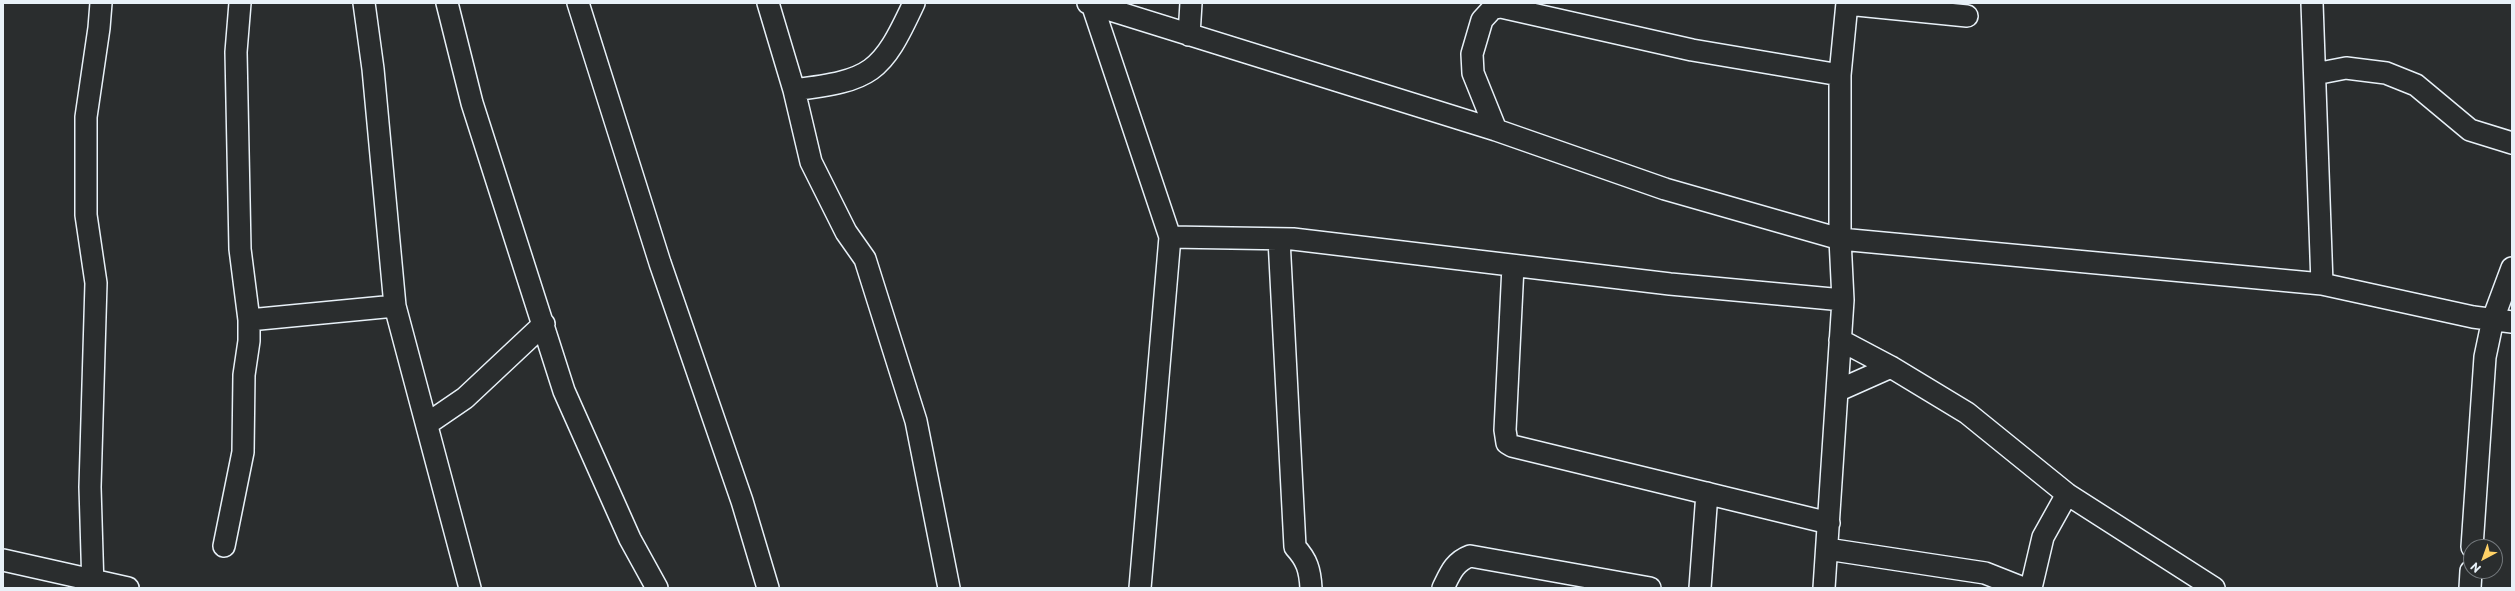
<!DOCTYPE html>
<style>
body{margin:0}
#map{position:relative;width:2515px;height:591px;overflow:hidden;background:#2a2d2e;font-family:"Playpen Sans",sans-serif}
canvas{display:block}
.frame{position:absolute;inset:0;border:4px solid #e8f1f8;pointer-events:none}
.north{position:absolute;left:2463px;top:539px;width:40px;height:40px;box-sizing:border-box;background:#2a2d2e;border:1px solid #767b7f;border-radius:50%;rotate:221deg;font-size:11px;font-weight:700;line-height:16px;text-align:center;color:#e8f1f8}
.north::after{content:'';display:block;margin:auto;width:14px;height:18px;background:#ffd166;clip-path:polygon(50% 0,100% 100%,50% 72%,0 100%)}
</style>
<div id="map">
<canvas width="2515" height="591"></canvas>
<div class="frame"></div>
<div class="north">N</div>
</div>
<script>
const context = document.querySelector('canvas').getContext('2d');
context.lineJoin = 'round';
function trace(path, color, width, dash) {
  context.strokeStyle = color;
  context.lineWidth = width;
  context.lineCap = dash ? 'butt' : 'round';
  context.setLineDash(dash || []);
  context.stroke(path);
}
const street = new Path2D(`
 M364 3 373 69 395 306 470 588
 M447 3 472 103 564 391 630 539 657 588
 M578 3 660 263 742 501 768 588
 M768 3 794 90 811 162 846 232 865 259 916 421 949 588
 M1088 3 1496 130 1665 189 1840 239 2322 284 2473 317 2512 322
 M2312 3 2322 284
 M1092 4 1170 237 1293 239 1670 284 1843 300
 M1847 4 1967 16
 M1189 35 1191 3
 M2315 74 2346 68 2386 73 2416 85 2470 130 2512 143
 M794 90C872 80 881 74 914 3
 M1496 130 1473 73 1472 54 1482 20 1493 8 1501 7 1692 50 1840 75
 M1279 239 1295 547C1307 560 1310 570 1311 588
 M1513 266 1505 430 1507 443 1512 446 1829 523
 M249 320 395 306
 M1840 340 1891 367 1967 413 2067 494 2214 588
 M1837 391 1891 367
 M427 424 465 398 544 324
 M224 546 243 452 244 375 249 341V320L240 249 236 52 240 3
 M2472 547 2485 357 2493 319 2512 268
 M1827 549 1985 573 2023 588
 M3 560 128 588
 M93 588 90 487 96 283 86 215V117L99 28 101 3
 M1140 588 1170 237
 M1443 588C1450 574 1454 562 1470 556L1650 588
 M1700 588 1707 493
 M1824 588 1843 300 1840 239V75L1847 3
 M2031 588 2043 537 2067 494
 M2470 588 2471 571`);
trace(street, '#e8f1f8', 24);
trace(street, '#2a2d2e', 21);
</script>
